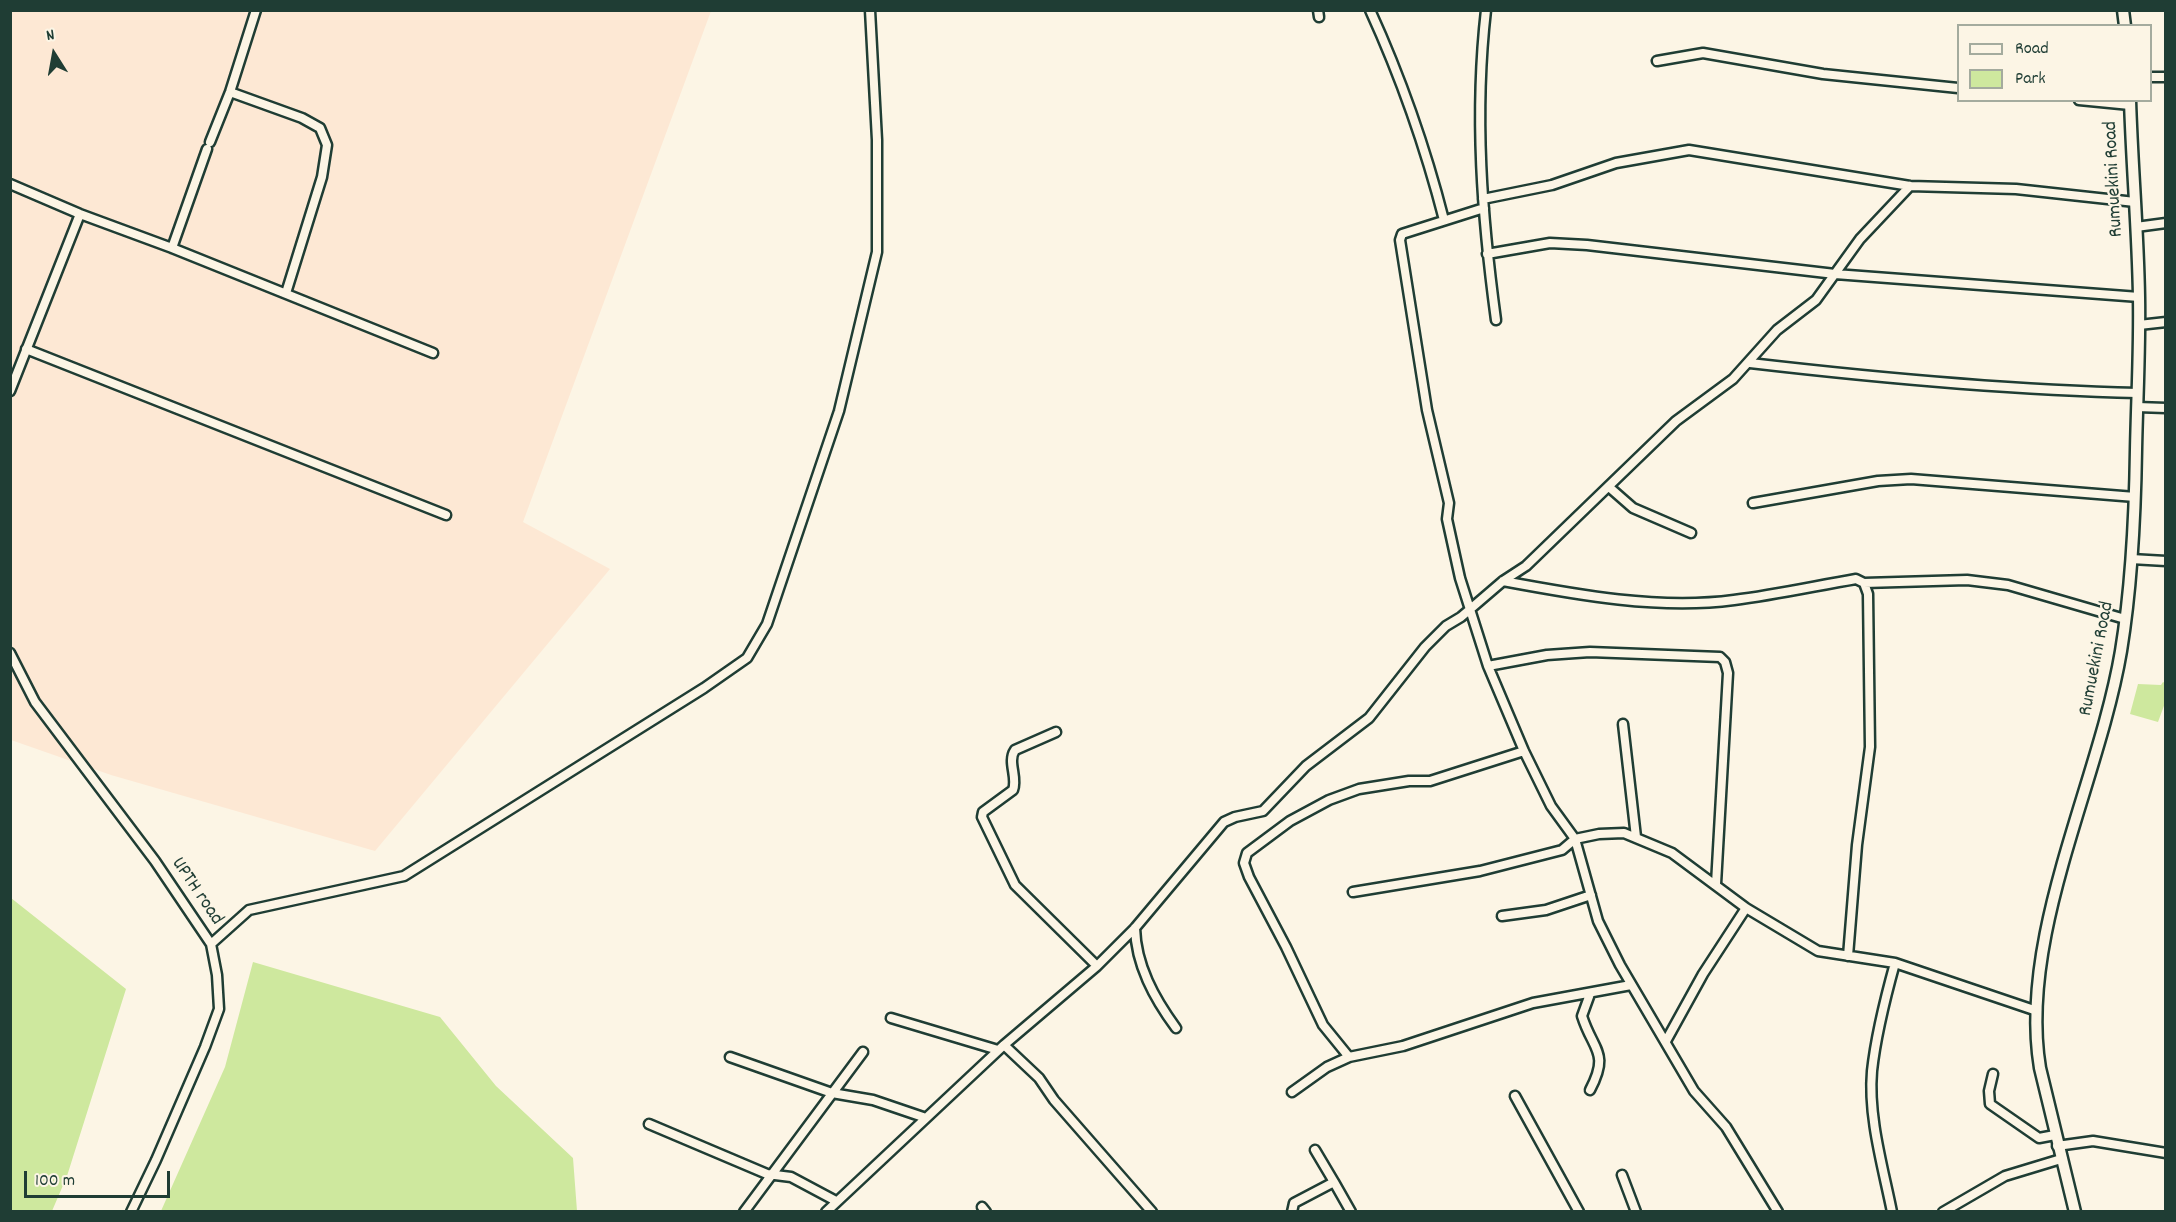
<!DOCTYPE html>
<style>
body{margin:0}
#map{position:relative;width:2176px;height:1222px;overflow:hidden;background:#fcf5e5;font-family:Dekko,sans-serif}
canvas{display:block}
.frame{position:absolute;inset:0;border:12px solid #1f3d34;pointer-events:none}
.legend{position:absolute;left:1957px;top:24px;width:195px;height:78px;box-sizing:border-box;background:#fcf5e5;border:2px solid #a4ab9e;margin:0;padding:8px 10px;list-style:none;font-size:18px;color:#1f3d34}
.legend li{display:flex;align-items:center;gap:12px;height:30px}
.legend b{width:30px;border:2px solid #a4ab9e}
.north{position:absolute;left:24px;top:24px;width:60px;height:60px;-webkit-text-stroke:4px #fcf5e5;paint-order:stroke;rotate:349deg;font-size:16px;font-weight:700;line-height:24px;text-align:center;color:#1f3d34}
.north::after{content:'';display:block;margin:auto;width:21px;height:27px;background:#1f3d34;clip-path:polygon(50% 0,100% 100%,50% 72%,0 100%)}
.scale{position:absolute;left:24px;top:1171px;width:146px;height:27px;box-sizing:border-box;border:3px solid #1f3d34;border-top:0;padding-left:8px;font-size:18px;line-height:21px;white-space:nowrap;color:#1f3d34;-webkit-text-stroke:4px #fcf5e5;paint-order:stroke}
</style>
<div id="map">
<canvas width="2176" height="1222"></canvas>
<div class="frame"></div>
<ul class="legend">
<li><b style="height:8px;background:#fcf5e5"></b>Road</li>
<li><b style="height:16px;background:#cee89e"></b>Park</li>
</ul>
<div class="north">N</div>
<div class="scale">100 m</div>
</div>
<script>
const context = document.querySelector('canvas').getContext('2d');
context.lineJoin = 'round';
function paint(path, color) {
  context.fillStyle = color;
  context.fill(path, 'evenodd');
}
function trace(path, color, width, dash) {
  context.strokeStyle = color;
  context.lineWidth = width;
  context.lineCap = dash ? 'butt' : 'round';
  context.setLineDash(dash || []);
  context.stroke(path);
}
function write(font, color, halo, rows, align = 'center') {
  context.font = font + ' Dekko,sans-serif';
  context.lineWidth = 4.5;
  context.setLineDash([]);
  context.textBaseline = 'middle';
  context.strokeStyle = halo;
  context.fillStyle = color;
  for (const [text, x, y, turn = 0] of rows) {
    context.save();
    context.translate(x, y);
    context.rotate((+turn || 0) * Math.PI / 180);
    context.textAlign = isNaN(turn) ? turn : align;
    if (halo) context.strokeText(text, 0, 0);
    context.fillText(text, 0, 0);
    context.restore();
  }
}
paint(new Path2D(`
 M10 11H711L523 522 610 569 375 851 111 775 11 740Z`), '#fde8d4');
paint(new Path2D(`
 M2163 682 2165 683V703L2158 722 2130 714 2138 684 2161 685Z
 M11 898 126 989 67 1176 52 1211H11Z
 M253 962 440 1017 496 1086 573 1158 577 1211H161L225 1067Z`), '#cee89e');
const minor = new Path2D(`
 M1318 10 1319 17
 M1370 10C1402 80 1425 146 1444 220
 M1486 10C1474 115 1482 217 1496 320
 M1657 61 1703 53 1823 74 1958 88
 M2150 77H2166
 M230 92 302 118 320 128 327 145 322 177 286 293
 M2079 100 2130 105
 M210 142 230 92 256 10
 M10 184 80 214 172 248 433 353
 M1483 199 1552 185 1616 163 1689 150 1910 186 2016 189 2135 202
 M1484 208 1402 234 1400 240 1427 410 1449 503 1447 519 1460 578 1488 666 1524 751 1551 806 1575 839 1598 921 1620 965 1694 1091 1726 1127 1778 1212
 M2136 227 2166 223
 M172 248 207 149
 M1487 254 1550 243 1587 245 1835 274 2139 297
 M2139 325 2166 322
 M26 349 446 515
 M1750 363C1879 378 2007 390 2138 393
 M10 391 80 214
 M2137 407 2166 408
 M1609 487 1633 508 1691 533
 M1753 503 1878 481 1911 479 2135 497
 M2131 559 2166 561
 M1503 581C1578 595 1659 610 1734 600 1775 595 1815 586 1856 579L1864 583 1967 580 2008 585 2125 619
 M10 653 35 702 155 861 211 944 217 975 219 1009 205 1047 156 1160 131 1212
 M1488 666 1547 655 1590 652 1720 657 1725 662 1728 673 1716 884
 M1623 724 1636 837
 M1056 732 1015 750C1007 762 1018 777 1013 790L983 812 982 817 1015 885 1097 966
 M1353 892 1480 871 1562 850 1575 839 1599 834 1624 833 1672 853 1746 908 1818 951 1895 963 2037 1011
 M1502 916 1546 910 1591 895
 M1135 928C1136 965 1154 998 1176 1028
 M211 944 249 910 404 876 704 688 747 658 767 624 839 411 877 252V140L870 10
 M1848 956 1857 845 1870 747 1868 594 1864 583
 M1590 994 1582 1016C1593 1051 1610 1052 1590 1090
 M891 1018 998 1050
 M1666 1041 1703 974 1746 908
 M1004 1045 1039 1078 1054 1100 1152 1212
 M730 1057 832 1093 873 1100 926 1118
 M1349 1057 1323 1025 1286 947 1249 877 1244 863 1247 853 1290 821 1329 800 1359 789 1409 781H1430L1524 751
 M1993 1074 1989 1091 1990 1104 2039 1138 2055 1135
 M1292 1092 1327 1067 1349 1057 1403 1046 1533 1003 1631 985
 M1515 1096 1579 1212
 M649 1124 767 1174 791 1177 836 1201
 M2057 1146 2093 1141 2166 1153
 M1315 1150 1334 1182
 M1622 1175 1636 1212
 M982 1207 986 1212
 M744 1212 863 1052
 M826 1212 1004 1045 1097 966 1135 928 1224 822 1235 817 1263 811 1306 766 1369 718 1425 647 1446 626 1461 617 1503 581 1526 566 1676 421 1733 379 1777 330 1816 300 1860 239 1910 186
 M1292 1212 1294 1203 1334 1182 1351 1212
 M1892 1212C1883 1167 1868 1117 1872 1071 1876 1034 1885 999 1895 963
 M1943 1212 2005 1176 2061 1159`);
const tertiary = new Path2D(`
 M2123 10 2125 26
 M2075 1212 2040 1068C2018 936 2099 782 2121 651 2132 584 2135 517 2136 450 2137 399 2140 348 2139 297 2138 232 2132 166 2130 100`);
trace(minor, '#1f3d34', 13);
trace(tertiary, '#1f3d34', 15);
trace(minor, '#fcf5e5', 8);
trace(tertiary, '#fcf5e5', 10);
write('20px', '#1f3d34', '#fcf5e5', [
 ["Rumuekini Road",2115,179,-93],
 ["Rumuekini Road",2098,659,-79],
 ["UPTH road",196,892,56]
]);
</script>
